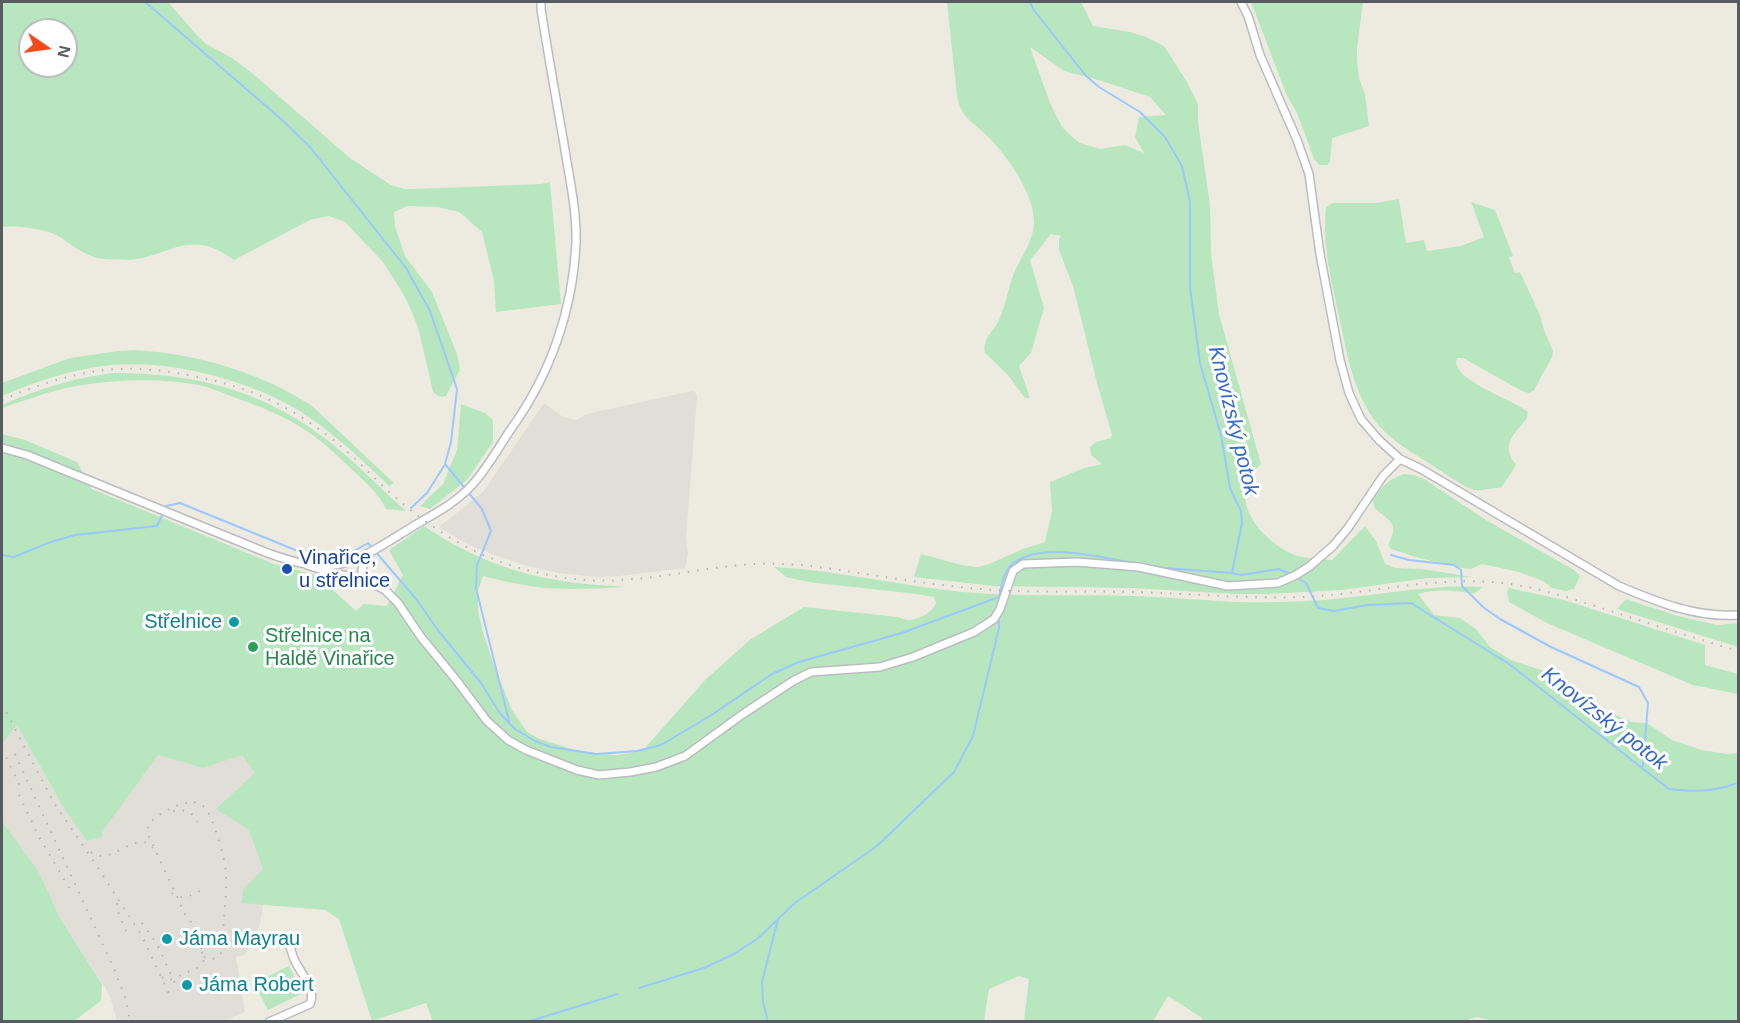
<!DOCTYPE html>
<meta charset="utf-8">
<style>
body{margin:0}
#map{position:relative;width:1740px;height:1023px;overflow:hidden;background:#edebdf;font-family:Arial,sans-serif}
canvas{display:block}
.frame{position:absolute;inset:0;border:3px solid #585b61;pointer-events:none}
.north{position:absolute;left:18px;top:18px;width:60px;height:60px;box-sizing:border-box;background:#fff;border:2px solid #bcbdc0;border-radius:50%;rotate:103deg;font-size:16px;font-weight:700;line-height:24px;text-align:center;color:#585b61}
.north::after{content:'';display:block;margin:auto;width:21px;height:27px;background:#f64a1b;clip-path:polygon(50% 0,100% 100%,50% 72%,0 100%)}
</style>
<div id="map">
<canvas width="1740" height="1023"></canvas>
<div class="frame"></div>
<div class="north">N</div>
</div>
<script>
const context = document.querySelector('canvas').getContext('2d');
context.lineJoin = 'round';
function paint(path, color) {
  context.fillStyle = color;
  context.fill(path, 'evenodd');
}
function trace(path, color, width, dash) {
  context.strokeStyle = color;
  context.lineWidth = width;
  context.lineCap = dash ? 'butt' : 'round';
  context.setLineDash(dash || []);
  context.stroke(path);
}
function write(font, color, halo, rows, align = 'center') {
  context.font = font + ' Arial,sans-serif';
  context.lineWidth = 6;
  context.setLineDash([]);
  context.textBaseline = 'middle';
  context.strokeStyle = halo;
  context.fillStyle = color;
  for (const [text, x, y, turn = 0] of rows) {
    context.save();
    context.translate(x, y);
    context.rotate((+turn || 0) * Math.PI / 180);
    context.textAlign = isNaN(turn) ? turn : align;
    if (halo) context.strokeText(text, 0, 0);
    context.fillText(text, 0, 0);
    context.restore();
  }
}
paint(new Path2D(`
 M692 391 695 392 697 396 686 538 688 554 685 568 619 576 597 577 558 573 524 565 492 554 465 543 439 527 483 492 544 403 563 417 576 420 587 414Z
 M17 725 62 805 87 840 102 837V835L91 829 127 797 158 755 203 768 241 754 256 773 252 828 268 875 260 924 254 938 245 955 236 957 245 1012 223 1021H117L111 1000 106 989 60 918 39 872 2 821V744Z`), '#e0ded7');
paint(new Path2D(`
 M2 2H168L195 33 206 44 232 58 252 73 350 158 391 185 404 189H414L541 184 550 182 561 304 496 312 494 281 482 232 459 212 438 207 407 206 394 212 395 226 405 256 432 292 457 354 460 370 446 396 440 397 433 392 419 331 412 312 404 295 383 262 345 222 329 216 310 220 234 260C190 227 171 256 129 260 121 260 113 259 105 259 86 258 72 244 56 235 45 229 14 225 2 227ZM30 30H66V66H30Z
 M947 2H1081L1093 26 1130 32 1146 37 1164 46 1187 82 1198 104V122L1210 205 1211 253 1219 314 1261 464C1256 469 1249 475 1247 482 1237 512 1266 541 1290 553 1303 559 1318 559 1332 560L1365 526 1376 541 1385 564 1396 568 1423 569 1472 577 1428 578 1342 590 1269 594H1236L1132 588 994 586 914 577 921 554 961 565 978 567 989 564 1023 549 1045 542 1052 511 1050 482 1084 468 1102 464 1091 455 1090 447 1096 442 1111 438 1112 435 1097 383 1073 286 1059 250V239L1061 236 1051 234 1030 260 1044 308 1031 353 1019 366 1030 398H1025L1008 375 985 353C982 339 993 332 999 320 1006 305 1008 288 1014 273 1021 257 1034 240 1034 222 1034 193 1006 154 986 135 972 121 961 118 957 96ZM1030 47 1064 71 1102 81 1150 97 1166 115 1139 117 1135 137 1144 153 1125 145 1100 149 1080 143 1071 136 1062 127 1050 103Z
 M1251 2H1363L1357 49V60L1359 78 1365 94 1369 126 1332 138 1330 162 1327 165H1319L1314 159 1297 113 1287 96Z
 M1399 199 1406 243 1424 240 1427 251 1461 246 1484 237 1471 202 1495 210 1513 256 1509 258 1515 273 1520 272 1540 315 1544 330 1553 351 1552 357 1534 390 1529 393 1522 391 1463 358H1458L1456 361C1456 382 1513 399 1528 412L1527 418C1514 435 1500 444 1516 465L1501 488C1493 487 1481 492 1474 490 1460 485 1440 470 1427 462 1413 453 1398 444 1386 433 1352 400 1347 351 1337 307 1330 275 1322 240 1326 207L1333 203H1376Z
 M136 350C198 354 260 372 312 406L394 483 389 486C361 459 332 431 298 410 247 379 171 360 111 365 73 369 36 381 2 396V383L70 358 118 351Z
 M113 373C206 373 278 395 349 458 368 475 386 494 406 511L386 509C378 491 358 476 344 462 313 431 287 417 247 402 232 397 216 389 199 385 157 377 100 379 58 390 39 395 20 402 2 408V405C37 389 74 378 113 373Z
 M461 404 485 413 493 420V442L467 480 430 509 420 506 443 484 457 450Z
 M2 434 25 440 77 462 92 489 274 564 326 578 334 591 356 611 364 604 387 606 403 575 389 550 424 526C468 556 516 575 569 582 587 585 605 585 624 587 591 589 557 591 524 585 510 583 497 579 483 576L478 591V610L483 633 494 665 512 710 527 732 540 739 575 750 595 753 617 755 630 753 645 748 706 679 751 639 804 607 898 617C902 618 905 620 908 620 919 620 933 612 936 603L934 597 917 594 808 582 786 577 774 567C838 570 900 586 963 592 1019 597 1075 594 1131 596 1166 597 1200 600 1235 602 1271 603 1308 602 1344 598 1391 593 1435 584 1483 587L1473 594C1454 590 1437 589 1418 594L1434 615 1460 618 1476 629 1490 647 1511 660 1565 678 1568 689 1579 698 1631 722 1647 723 1672 740 1702 750 1728 754 1738 753V1021L1498 1022 1477 1017 1462 1022H1203L1202 1018 1168 996 1153 1021H1024L1029 979 1019 976 989 989 984 1021 433 1022 426 1003 372 1021 339 919 325 910 242 903 243 890 263 869 249 830 216 809 255 773 242 755 203 768 158 755 102 832V837L87 841 62 805 17 725 2 744Z
 M1404 474 1414 475 1424 479 1486 520 1574 570 1580 576 1574 589 1566 591 1552 588 1543 581 1519 572 1482 564 1471 569 1462 568 1419 558 1391 549 1388 545C1399 524 1392 522 1375 509L1373 500C1380 488 1390 478 1404 474Z
 M1509 588 1564 600 1705 645V665L1738 674V694L1693 685 1589 641 1547 623 1509 602 1507 592Z
 M1626 599 1678 616 1717 625 1738 623V647L1617 609Z
 M2 821 39 872 60 918 102 984 101 1001 74 1021H2Z
 M289 966 303 993 268 1010 254 983Z`), '#b8e7bf');
trace(new Path2D(`
 M145 2 280 118 310 147 406 268 430 311 457 389 451 442 445 464 482 509 491 531 477 565 476 588 509 721
 M1030 2 1033 9 1086 76 1099 87 1140 112 1165 137 1182 166 1190 202V287L1200 363 1221 435 1230 488 1241 511 1242 523 1232 573 1241 575 1279 569 1292 575
 M165 508 166 506 180 503 310 556H338L354 551 368 543 417 600 437 629 481 683 499 712 509 723 515 729 535 741 551 747 596 754 637 751 661 745 710 716 772 674 799 662 902 633 999 597C1001 588 1003 573 1010 566 1038 539 1103 558 1138 564
 M411 508 427 493 444 466
 M2 555 14 557 48 543 75 535 157 526 163 513
 M1391 555 1409 560 1454 565 1461 570 1462 586 1483 607 1500 619 1551 647 1639 687 1648 703 1643 766
 M1143 565 1165 568 1232 573
 M1297 578 1306 583 1318 608 1334 611 1368 605 1411 603 1509 664 1669 789C1696 792 1712 792 1738 783
 M639 988 704 968 734 954 757 939 795 903 877 846 954 772 973 736 999 628V615
 M527 1022 618 994
 M768 1022 763 1002 762 982 778 919`), '#9cc7ff', 2);
const minor = new Path2D(`
 M1241 2 1248 16 1260 55 1297 140 1309 174 1320 254 1340 360 1349 393 1361 419 1379 440 1400 459 1421 469 1619 586C1657 602 1697 618 1738 615
 M2 448 27 455 265 552C337 579 351 564 412 527 432 515 456 503 472 485 486 470 499 447 511 429 550 375 573 310 576 243 577 210 569 177 564 144 556 99 548 54 541 9V2
 M365 555 362 571 366 580
 M307 565 329 572 366 580 385 590 398 603 421 637 457 681 487 721 508 740 526 750 577 770 599 775 630 772 656 767 685 756 743 714 793 681 811 672 880 667 913 657 974 632 994 619 1000 609 1013 571 1023 564 1077 562 1139 567 1228 586 1278 583 1296 575 1310 566 1333 546 1348 528 1383 476 1400 459
 M269 1022 310 1004C317 989 300 973 294 959 292 953 290 947 288 941`);
trace(minor, '#babcc2', 10);
trace(minor, '#fff', 7);
trace(new Path2D(`
 M2 400C34 386 70 374 106 370 133 367 161 370 188 375 256 388 297 408 350 454 363 466 375 479 389 492 435 532 479 560 539 573 566 579 594 582 621 580 676 577 729 561 784 564 811 565 839 570 866 574 917 582 968 590 1020 591 1056 592 1093 591 1129 592 1187 593 1244 599 1302 597 1372 594 1441 574 1511 584 1548 590 1582 602 1617 613 1657 626 1698 639 1738 651
 M2 704 54 803 93 860 142 936 172 1000
 M2 749 22 790
 M15 754 115 971 126 1000 130 1022
 M19 795 39 837 70 889
 M194 802C199 804 203 805 206 809 214 820 226 861 226 875 227 900 222 924 223 949 220 957 214 961 205 958L190 920 185 914 147 832 149 823C163 811 176 804 194 802Z
 M173 811C184 809 193 811 197 822
 M91 852C111 867 129 834 150 844L154 850
 M172 893C183 902 193 894 204 889
 M117 903 119 915 126 931
 M142 923 157 944 178 990
 M162 977 166 980H170L197 968 201 965 205 959 201 950`), '#b3b4b4', 2, [1.5, 8]);
for (const [x, y, r, color] of [
 [287,569,6,"#1a4fb4"],
 [234,622,6,"#0f9aa8"],
 [253,647,6,"#2e9e5b"],
 [167,939,6,"#0f9aa8"],
 [187,985,6,"#0f9aa8"]
]) {
  const dot = new Path2D();
  dot.arc(x, y, r, 0, 2 * Math.PI);
  context.fillStyle = color;
  context.fill(dot);
  trace(dot, '#fff', 2);
}
write('20px', '#164399', '#fff', [
 ["Vinařice,",299,558],
 ["u střelnice",299,581]
], 'left');
write('20px', '#0d838f', '#fff', [
 ["Střelnice",222,622,"right"],
 ["Jáma Mayrau",179,939],
 ["Jáma Robert",199,985]
], 'left');
write('20px', '#27864d', '#fff', [
 ["Střelnice na",265,636],
 ["Haldě Vinařice",265,659]
], 'left');
write('italic 21px', '#366bcb', '#fff', [
 ["Knovízský potok",1233,421,76],
 ["Knovízský potok",1604,719,38]
]);
</script>
